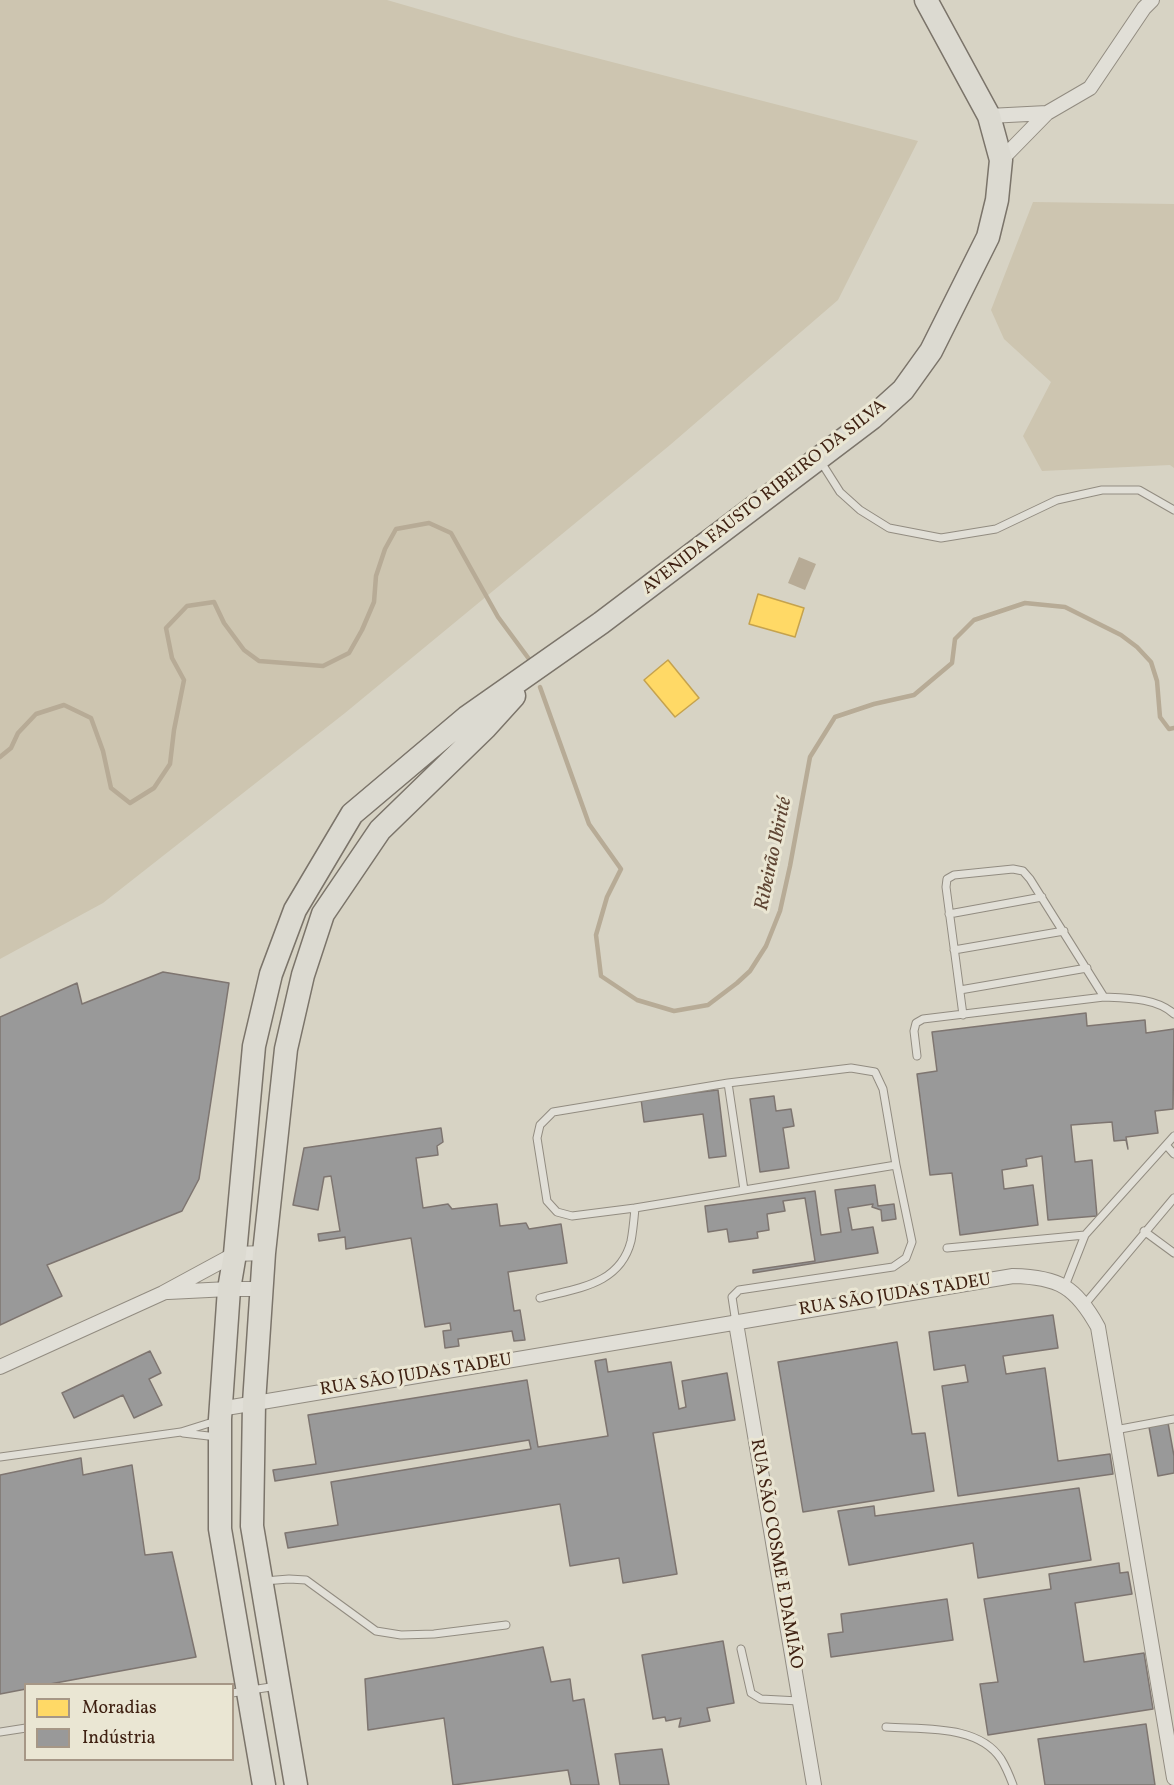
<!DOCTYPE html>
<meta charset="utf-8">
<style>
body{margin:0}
#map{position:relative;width:1174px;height:1785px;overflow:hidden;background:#d7d3c4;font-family:Vollkorn,serif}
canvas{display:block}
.legend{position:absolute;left:24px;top:1683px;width:210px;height:78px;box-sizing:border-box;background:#eae6d3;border:2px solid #a69786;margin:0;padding:8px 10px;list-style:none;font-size:18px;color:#3f2112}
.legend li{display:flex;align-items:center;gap:12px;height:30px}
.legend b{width:30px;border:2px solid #a69786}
</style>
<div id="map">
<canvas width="1174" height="1785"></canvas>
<ul class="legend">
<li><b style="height:16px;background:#ffd966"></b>Moradias</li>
<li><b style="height:16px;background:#999"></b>Indústria</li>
</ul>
</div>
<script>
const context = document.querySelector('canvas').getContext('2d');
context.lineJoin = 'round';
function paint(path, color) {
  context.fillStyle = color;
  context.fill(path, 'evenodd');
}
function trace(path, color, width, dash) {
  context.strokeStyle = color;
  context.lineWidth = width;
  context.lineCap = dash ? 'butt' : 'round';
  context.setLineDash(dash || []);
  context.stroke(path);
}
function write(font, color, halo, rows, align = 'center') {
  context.font = font + ' Vollkorn,serif';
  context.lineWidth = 6;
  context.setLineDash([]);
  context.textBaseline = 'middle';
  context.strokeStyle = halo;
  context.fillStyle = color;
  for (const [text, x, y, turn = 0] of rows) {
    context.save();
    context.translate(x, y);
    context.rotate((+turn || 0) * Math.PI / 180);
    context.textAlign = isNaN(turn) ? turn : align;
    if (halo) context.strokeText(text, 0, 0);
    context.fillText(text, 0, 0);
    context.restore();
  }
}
paint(new Path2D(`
 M0 0H387L515 37 918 141 838 300 670 445 345 713 103 903 0 959Z
 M1033 202 1174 204V468L1170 465 1042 471 1023 436 1051 382 1004 339 991 310Z`), '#cdc5b0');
paint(new Path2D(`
 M799 557 816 564 805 590 788 583Z`), '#b7ab96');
const homes = new Path2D(`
 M758 594 804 608 795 637 749 624Z
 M668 660 699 698 675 717 644 680Z`);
paint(homes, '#ffd966');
trace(homes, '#c5a24d', 1.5);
const industry = new Path2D(`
 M163 972 229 983 199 1179 182 1211 47 1265 62 1296 0 1325V1017L77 983 82 1004Z
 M1086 1013 1087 1026 1145 1020 1146 1033 1174 1029 1173 1109 1155 1111 1158 1133 1126 1137 1128 1149 1126 1140 1114 1141 1112 1122 1071 1125 1075 1162 1092 1160 1097 1216 1048 1220 1042 1156 1026 1159 1027 1166 1002 1170 1004 1189 1033 1185 1038 1225 960 1235 952 1173 930 1175 917 1074 937 1071 932 1032Z
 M718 1090 726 1156 709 1158 703 1114 644 1122 641 1099Z
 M774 1096 776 1111 791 1109 794 1126 783 1128 789 1168 760 1172 750 1099Z
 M441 1128 443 1142 437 1146 438 1155 416 1158 423 1208 448 1204 452 1209 497 1204 500 1226 526 1223 529 1229 561 1224 567 1263 508 1272 514 1311 520 1310 525 1340 514 1341 512 1331 458 1339 459 1346 445 1348 443 1331 451 1330 450 1323 425 1327 411 1238 346 1249 345 1237 319 1241 318 1234 340 1231 331 1176 324 1177 318 1210 293 1205 304 1148Z
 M875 1185 878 1206 894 1204 896 1219 882 1221 881 1210 872 1207 873 1204 848 1208 852 1230 873 1227 878 1253 753 1273V1270L815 1261 805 1198 783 1201 785 1211 767 1214 769 1230 757 1232 758 1238 729 1242 727 1229 708 1232 705 1206 815 1191 821 1235 841 1232 835 1190Z
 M1053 1315 1058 1348 1003 1356 1006 1374 1045 1368 1058 1461 1110 1454 1113 1474 958 1496 942 1386 968 1382 965 1365 934 1370 929 1332Z
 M897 1342 912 1434 925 1433 934 1491 803 1512 778 1362Z
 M150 1351 161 1373 149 1379 162 1405 134 1418 123 1395 74 1418 62 1393Z
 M606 1359 608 1372 671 1362 679 1409 686 1407 682 1381 727 1373 735 1420 653 1433 677 1574 623 1583 619 1558 570 1566 560 1504 288 1548 285 1533 338 1525 331 1482 531 1449 529 1440 275 1481 273 1470 316 1464 308 1415 527 1380 538 1447 608 1436 595 1361Z
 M1168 1423 1174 1456V1473L1158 1476 1149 1427Z
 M81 1458 83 1475 132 1465 145 1555 172 1552 196 1657 50 1684H26V1689L0 1694V1475Z
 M1079 1488 1091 1560 978 1578 973 1543 849 1565 838 1511 874 1506 875 1516Z
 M1119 1563 1120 1573 1128 1572 1132 1594 1075 1603 1084 1662 1144 1653 1153 1709 988 1735 980 1684 998 1682 984 1599 1051 1589 1049 1574Z
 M947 1599 953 1640 831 1657 828 1634 843 1632 841 1614Z
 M723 1641 734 1703 707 1708 710 1721 679 1727 681 1718 666 1721 665 1717 653 1719 642 1655Z
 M543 1647 551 1682 570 1679 573 1701 584 1699 599 1785H571L568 1770 453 1785 444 1718 368 1730 365 1679Z
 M1146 1724 1155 1785H1045L1038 1739Z
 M662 1749 669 1785H620L615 1754Z`);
paint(industry, '#999');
trace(industry, '#7e7570', 1.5);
trace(new Path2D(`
 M540 687 589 824 621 869 607 897 596 935 601 976 637 1000 674 1011 708 1005 737 983 750 971 766 946 780 911 790 866 810 757 835 717 874 704 914 695 952 663 955 639 974 620 1025 603 1065 607 1121 635 1137 647 1151 662 1157 681 1160 717 1169 729 1174 728
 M0 757 11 748 18 733 36 714 64 705 91 718 103 751 111 788 130 803 154 788 170 764 174 730 184 680 172 658 166 628 187 606 214 602 224 623 244 650 259 661 323 666 349 653 362 630 374 602 376 576 385 549 396 529 429 523 451 533 498 617 529 659`), '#b7ab96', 4.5);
const lane = new Path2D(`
 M821 462 840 492 860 510 889 528 941 538 996 529 1057 500 1102 490H1139L1174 510
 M949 914 1042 897
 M954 950 1064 931
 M960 990 1087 968
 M963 1015 946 887 947 879 954 875 1013 869 1023 871 1030 879 1104 997
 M917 1056 914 1031 916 1023 923 1019 1104 997C1127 998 1157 998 1174 1014
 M728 1083 744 1190
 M1166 1145 1174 1154
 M635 1208 572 1216 557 1212 547 1201 537 1138 540 1125 553 1112 728 1083 851 1068 875 1072 883 1089 896 1165
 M1144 1231 1174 1253
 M947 1248 1085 1235
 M1065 1286 1085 1235 1174 1136
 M540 1298C577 1288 620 1285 631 1241 633 1231 634 1219 635 1208L896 1165 912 1242 906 1258 893 1267 739 1290 732 1297 736 1323
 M1085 1304 1174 1198
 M1115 1430 1174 1419
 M183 1433 217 1437
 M0 1457 181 1432 216 1421
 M264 1581 289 1579 306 1580 376 1631 401 1635 434 1634 506 1625
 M741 1649 751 1693 761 1699 799 1701
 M232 1693 277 1686
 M886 1727C923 1730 978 1724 1001 1759 1006 1767 1010 1777 1013 1785
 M0 1732 26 1728`);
const street = new Path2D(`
 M989 116 1047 113
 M1001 160 1047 113 1090 88 1144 8 1152 0
 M168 1292 229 1289H262
 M736 1323 814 1785
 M0 1367 163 1293 235 1254 264 1253
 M220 1409 1013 1276C1059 1277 1076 1287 1098 1327L1174 1778`);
const primary = new Path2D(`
 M264 1785 220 1529V1419L229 1289 235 1254 254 1046 271 974 295 910 352 814 467 717 601 623 872 418 903 390 931 351 988 237 997 200 1001 160 989 116 926 0
 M296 1785 252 1526 254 1403 264 1253 286 1049 303 975 323 914 380 830 485 728 514 696`);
trace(lane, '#928c81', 9);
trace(street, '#928c81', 16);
trace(primary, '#7b746a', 25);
trace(lane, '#e1dfd7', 7);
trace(street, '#e1dfd7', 14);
trace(primary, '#dcdad1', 22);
write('18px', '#3f2112', '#eae6d3', [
 ["AVENIDA FAUSTO RIBEIRO DA SILVA",765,498,-38],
 ["RUA SÃO JUDAS TADEU",895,1296,-9],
 ["RUA SÃO JUDAS TADEU",416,1376,-9],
 ["RUA SÃO COSME E DAMIÃO",775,1554,80]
]);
write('italic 20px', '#5f4534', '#eae6d3', [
 ["Ribeirão Ibirité",775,854,-78]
]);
</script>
